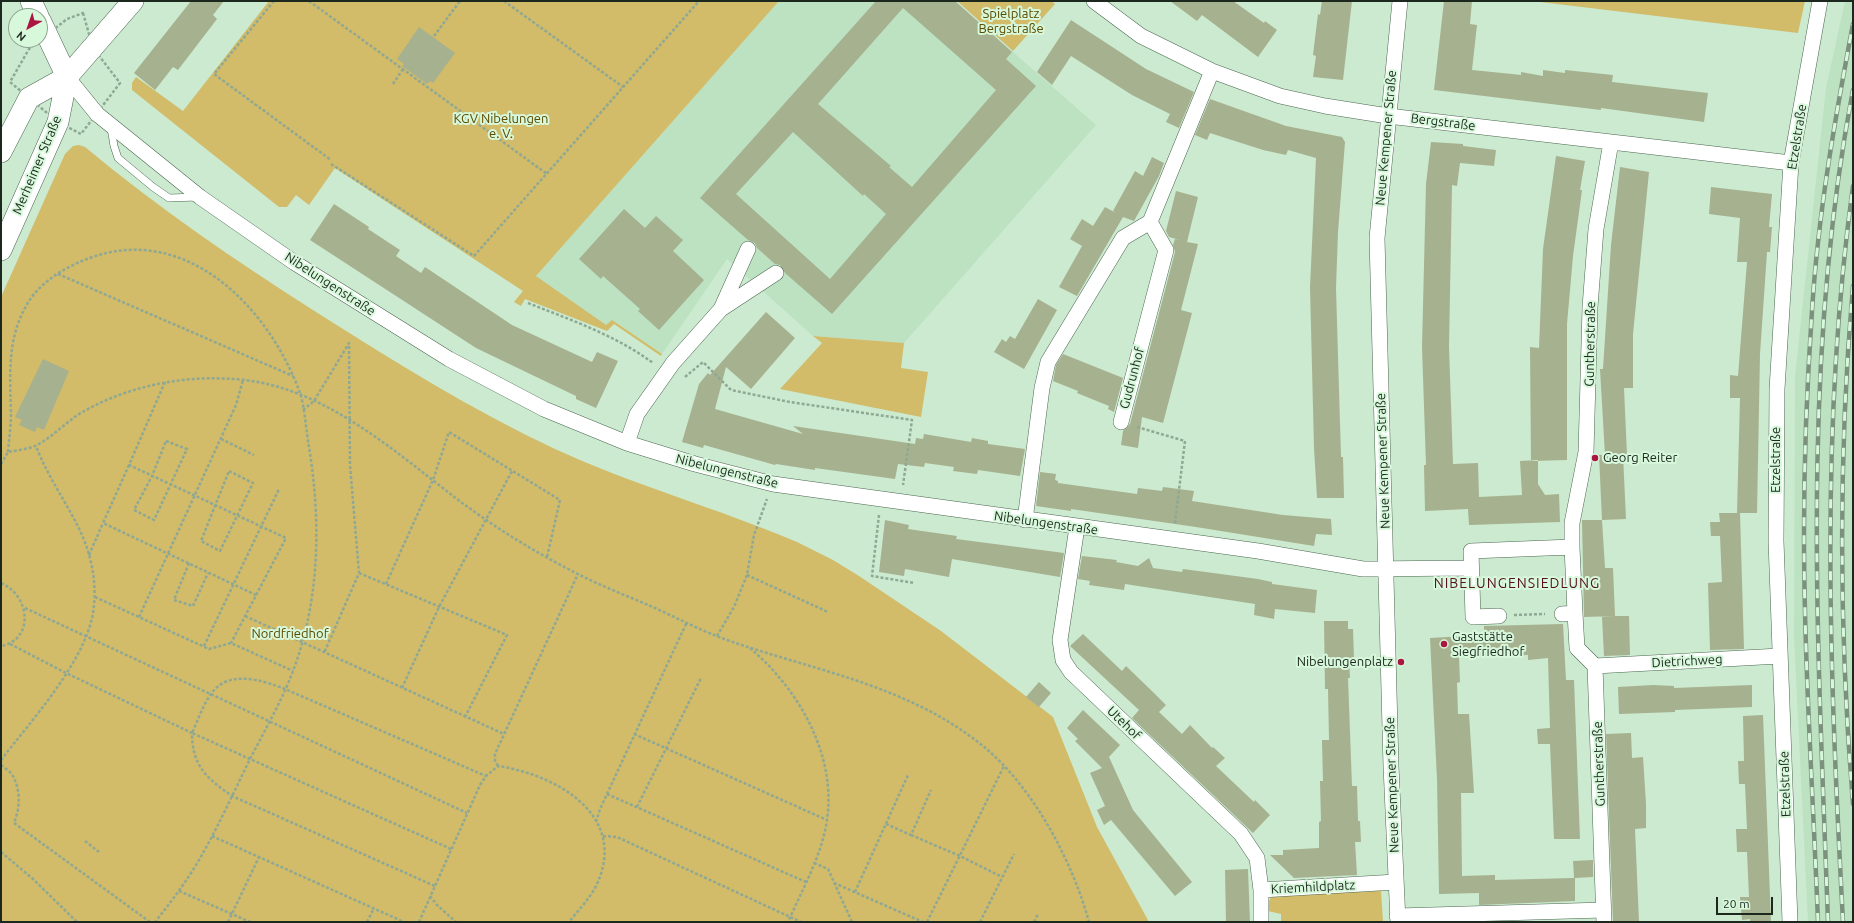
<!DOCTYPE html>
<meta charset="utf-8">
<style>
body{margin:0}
#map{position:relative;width:1854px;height:923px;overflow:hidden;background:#cbeacf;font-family:Ubuntu,sans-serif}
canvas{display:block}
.frame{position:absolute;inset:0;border:2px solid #1c281e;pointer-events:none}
.north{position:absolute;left:8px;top:8px;width:40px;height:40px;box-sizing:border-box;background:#d8f8dc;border:1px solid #8da590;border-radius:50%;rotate:220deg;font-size:11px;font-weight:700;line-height:16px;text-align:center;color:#1c281e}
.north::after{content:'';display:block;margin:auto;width:14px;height:18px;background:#ab1541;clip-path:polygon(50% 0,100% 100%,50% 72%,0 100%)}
.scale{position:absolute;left:1716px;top:897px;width:57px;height:18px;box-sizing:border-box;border:2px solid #1c281e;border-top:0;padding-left:5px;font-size:12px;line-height:14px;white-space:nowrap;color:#1c281e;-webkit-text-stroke:3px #d8f8dc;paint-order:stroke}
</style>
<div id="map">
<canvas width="1854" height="923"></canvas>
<div class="frame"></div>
<div class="north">N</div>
<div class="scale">20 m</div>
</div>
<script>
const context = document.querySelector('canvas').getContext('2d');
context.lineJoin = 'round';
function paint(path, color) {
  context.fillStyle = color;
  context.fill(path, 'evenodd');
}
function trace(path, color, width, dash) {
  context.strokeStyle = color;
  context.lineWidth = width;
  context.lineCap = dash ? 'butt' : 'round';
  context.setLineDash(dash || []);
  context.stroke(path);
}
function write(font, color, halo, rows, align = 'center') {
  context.font = font + ' Ubuntu,sans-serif';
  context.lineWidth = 4;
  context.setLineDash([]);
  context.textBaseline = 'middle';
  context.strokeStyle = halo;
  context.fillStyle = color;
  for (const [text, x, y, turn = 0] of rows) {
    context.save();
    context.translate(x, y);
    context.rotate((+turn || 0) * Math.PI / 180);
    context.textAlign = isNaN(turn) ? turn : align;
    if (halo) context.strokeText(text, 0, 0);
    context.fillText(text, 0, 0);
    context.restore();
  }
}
paint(new Path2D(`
 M779 1H955L1096 125 904 343 813 336 727 259 662 354 612 320 606 326 536 276Z
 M1845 1H1853V922H1808L1794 636 1795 377 1826 88Z`), '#bce2c2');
paint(new Path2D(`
 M269 1H779L536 276 606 325 612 320 662 354 661 356 614 324 607 331 525 299 521 306 514 302 523 291 335 168 309 205 296 195 287 207H279L132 90V83L136 77 183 111Z
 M957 1H1052L1055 4 1013 51Z
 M1532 1H1805L1798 33Z
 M79 145 85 147C158 208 236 261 316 312 393 361 472 410 555 449 633 485 717 508 797 542L833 560 859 576 941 631 1053 717 1097 827 1149 922H1V297L65 154 73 146Z
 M813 336 904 343 901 368 928 372 921 417 780 389 822 343Z
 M1381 891 1383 922H1281V914L1268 911 1267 904 1272 896 1295 893Z`), '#d2bb69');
paint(new Path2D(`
 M191 1H224L213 15 217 19 178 70 173 67 155 90 134 73Z
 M876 1H955L1012 52 1006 59 1036 86 832 314 785 273 780 265 775 264 757 248 755 243 748 240 700 198ZM903 8 996 90 912 187 889 167 891 166 818 104ZM793 132 863 196 864 194 886 214 830 279 736 194Z
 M1170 1H1233L1264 23 1265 21 1277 30 1258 57 1202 15 1197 21Z
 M1322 1H1352L1343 80 1313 77 1316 56 1313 55 1318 14 1320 15Z
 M1444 1H1472L1470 24 1477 25 1472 70 1512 74 1521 75V72L1543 76V70L1565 73V70L1613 75 1612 82 1708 93 1704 122 1601 108V110L1434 90Z
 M1071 20 1146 69 1194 92 1179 128 1166 122 1170 114 1132 95 1071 56 1052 85 1037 72Z
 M419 27 455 53 433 83 430 81 427 84 402 66 404 64 397 59Z
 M1210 99 1286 126 1342 137 1345 142 1338 232 1336 288 1341 457H1343L1344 498H1317L1314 448 1310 287 1316 158 1288 150 1286 155 1263 150 1210 133 1207 140 1195 135Z
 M1431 142 1463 144V146L1496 150 1494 166 1460 163 1457 186 1452 185 1449 347 1453 464 1478 463 1479 497 1522 495 1520 461 1538 460V484L1545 495 1559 494 1560 522 1469 525 1468 509 1425 511 1424 465H1426L1422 347 1426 184Z
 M1556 156 1585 161 1580 190H1582L1573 256 1567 324V460L1531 461 1530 347 1539 348 1543 249Z
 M1152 157 1164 163 1159 176 1134 221 1123 217 1077 296 1059 287 1082 246 1070 239 1082 219 1093 226 1105 207 1116 213 1113 211 1135 171 1143 176Z
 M1620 167 1649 172 1633 334V388H1624L1627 455H1623L1626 519 1602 520 1599 455H1605L1600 369H1603L1611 245Z
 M1711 187 1772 194 1769 227H1772L1770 252H1767L1760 354 1757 513H1737H1740L1744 649 1710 650 1708 583 1722 582 1720 536H1711L1710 522H1720L1719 513H1737L1740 398H1730V375L1738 376 1747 262H1737L1740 218 1709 214Z
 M1176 191 1198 197 1187 242 1198 244 1181 310 1192 313 1163 423 1142 417 1138 448 1121 445 1123 431 1130 424 1175 252 1173 245 1175 239 1180 240 1169 237 1166 231Z
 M334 204 369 227 368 229 400 250 396 256 421 273 425 267 512 325 592 362 597 352 618 361 596 408 576 399V396L476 348 310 240Z
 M624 209 645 228 656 216 683 240 673 251 704 280 659 330 638 311 640 309 603 276 601 279 579 259Z
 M1038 299 1057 310 1024 369 994 352 1002 339 1006 342 1010 336 1015 339Z
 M766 312 795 338 751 389 726 367 715 409 803 434 793 426 915 444 916 438 923 439 924 434 971 442 972 438 988 441V444L1025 449 1020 476 978 470 977 474 953 471 954 467 925 463 924 467 898 464 895 479 815 468V470L776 464 775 465 704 445 703 448 682 442 699 384 708 373 710 375Z
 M1063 354 1123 378 1114 412 1108 409 1109 406 1077 393 1078 391 1053 381 1056 365Z
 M43 359 69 371 44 430 37 427 35 432 19 425 22 420 15 417Z
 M1040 472 1056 474 1055 480 1058 481V483L1137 494 1138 488 1162 491 1163 487 1194 491 1192 501 1283 515 1331 519 1332 535 1316 534 1314 546 1196 527 1071 509V511L1036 506Z
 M885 520 909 525 908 529 957 536 956 539 1064 553 1060 577 952 559 949 577 905 569 904 576 879 572Z
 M1582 520H1602L1605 568H1613L1615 616 1584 617Z
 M1082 556 1117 560 1116 562 1138 566 1149 558 1153 568 1182 572 1183 569 1258 579 1272 582V584L1317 590 1315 613 1275 609 1274 619 1254 615 1255 604 1125 584 1124 590 1089 585 1090 581 1078 579Z
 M1602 616H1629L1630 655 1604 656Z
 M1324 621H1348V629H1353L1354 658H1349L1350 678H1348L1352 786H1357L1358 821H1360L1361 842H1355L1357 875 1294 878 1270 855H1283V850L1319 848V822L1321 821 1320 781H1323L1322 740H1329L1328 689H1325Z
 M1563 624 1566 680H1574L1580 839H1554L1550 744H1538L1537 729 1550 728 1548 658 1528 660V655L1459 657 1460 682 1457 683 1458 714H1469L1474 793H1461L1462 876 1495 875V880L1574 878 1573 861 1593 860V877L1575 878V901L1479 905V893L1439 894 1437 779 1430 638 1484 635V626Z
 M1083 634 1122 671 1126 666 1155 694 1166 705 1159 712 1182 734 1190 725 1212 748 1213 747 1225 758 1216 766 1254 802 1255 800 1270 815 1253 833 1132 718 1139 710 1070 646Z
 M1039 682 1051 693 1039 707 1026 697Z
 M1653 685 1674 686V688L1752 685V707L1675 710V712L1619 714 1618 687Z
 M1083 710 1120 745 1109 757 1133 810 1192 882 1175 896 1111 820 1104 825 1097 810 1105 806 1090 773 1102 768 1075 741 1078 739 1067 728Z
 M1763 715 1771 922H1750V919L1742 920 1740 897H1749L1747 852H1737L1736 829H1747L1745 784H1739L1738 761H1744L1743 716Z
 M1631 733 1632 758 1643 757 1646 804V828L1635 829 1639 922H1613L1606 734Z
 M1248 869 1250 922H1226L1225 870Z`), '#a6b18f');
const lane = new Path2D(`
 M111 128 114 146 118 158 153 187 169 198 198 197`);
const street = new Path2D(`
 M1094 1 1141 36 1212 71 1280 96 1325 106 1388 116 1791 163
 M67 77 97 114 200 197 295 263 449 359 544 409 627 443 695 464 773 484 1258 551 1363 569 1471 568
 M721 309 776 273
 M1121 422 1166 250 1150 222
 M627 443 637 414 673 363 721 309 748 249
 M1025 520 1042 388 1048 362 1123 238 1150 222 1212 71
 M1077 527 1060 640 1063 660 1071 672 1241 834 1257 858 1261 890
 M1572 547V523L1586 452 1590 307 1596 229 1611 142
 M1575 613 1577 648 1595 666 1604 922
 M1499 616 1473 617 1471 551 1572 547 1575 613 1562 614
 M1595 666 1780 656
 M1397 916 1604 910
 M1261 922V890L1396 882
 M1398 922 1391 766 1377 238 1400 1
 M1790 922 1776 541 1777 389 1791 163 1820 1`);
const secondary = new Path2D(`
 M31 1 38 16
 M40 20 67 77
 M1 152 29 98 67 77 133 1
 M1 250 58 122 67 77`);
trace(lane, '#4b6750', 8);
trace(street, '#4b6750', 16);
trace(secondary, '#4b6750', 22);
trace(new Path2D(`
 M274 1 214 74 331 160
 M309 1 547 174
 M504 1 623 87
 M83 13 93 48 120 83 81 134 58 122 10 82 29 49 67 19Z
 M434 36 460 1
 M393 84 403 69
 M331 164 474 256 699 1
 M58 274 293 376
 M528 303C571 320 615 335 653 363
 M685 377 703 362 731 390 790 402 912 420 903 485
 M165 382 129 465 286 538 231 643
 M303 410 314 401 349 343 350 465 359 573 324 653
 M1137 427 1185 441 1175 523
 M221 439 254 455
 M166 441 187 449 154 520 134 510 152 476Z
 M8 452C9 439 11 426 11 414 10 377 7 341 25 308 37 284 63 268 87 259 185 221 269 307 300 393 305 408 306 431 309 447 321 521 320 600 293 671 281 703 263 733 248 763 232 796 217 829 199 860 186 882 171 902 155 922
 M1 464 8 452C18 450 31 449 39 444 56 434 69 419 86 410 134 384 190 374 244 380 326 389 394 451 457 499 494 527 536 553 578 574 603 587 630 597 655 608 679 619 702 631 727 640 815 671 908 685 983 746 1033 787 1072 860 1089 922
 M129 465 103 523 256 595
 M229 471 253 483 220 551 201 541Z
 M879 515 872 576 914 583
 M89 555 103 523
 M189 563 174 600 193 606 208 573
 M359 573 507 635 465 717
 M747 575 828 612
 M1 583C31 596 34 640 1 646
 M386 584 433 480 449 432 560 500 547 557
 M95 597 209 649 231 643 293 671
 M25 608 467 813
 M1514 615 1545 614
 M245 616 504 734
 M139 617 236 405 243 380
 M717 636 734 607 747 575 754 535 767 499
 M10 644 66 673 192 733C192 765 206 778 232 796L435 886
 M204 646 279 489
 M750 648C760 657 770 666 778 676 811 714 835 768 827 820 822 855 802 890 788 922
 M402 688 439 607 512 471
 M634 734 827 820
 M1 760C31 721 81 666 92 618 98 591 93 560 82 535 68 504 48 478 36 446
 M1 765C5 768 11 772 13 776 21 791 20 808 14 823L150 922
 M498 766 495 761V754L578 574
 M607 794 806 882
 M637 807 701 678
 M596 822 600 809 686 624
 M886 824 911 835 931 790
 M911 835 960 856 1002 877
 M212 836 404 922
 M603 836 617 837 801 922
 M85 841 99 852
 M451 849 192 733C198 720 203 705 211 694 228 669 262 680 285 689L486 776
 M1 852 33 879 77 922
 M814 863 828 869 852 922
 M834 883 923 922
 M179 891 250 922
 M855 892 908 775
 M430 896 437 905 456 922
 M228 922 259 857
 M367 922 374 908
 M419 922 480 785 486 776 498 766C558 775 631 817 595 888 588 900 578 911 569 922
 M927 922 1004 766
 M980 922 1014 854
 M1034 922 1038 914`), '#8fa893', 2.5, [3, 2]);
trace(lane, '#fff', 7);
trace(street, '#fff', 15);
trace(secondary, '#fff', 21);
const rail = new Path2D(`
 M1853 286C1838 458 1839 632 1853 804
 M1818 922C1813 792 1804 663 1804 533 1804 459 1807 384 1812 311 1818 214 1835 119 1853 24
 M1828 922C1818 644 1800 365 1853 90
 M1843 922C1830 676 1819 431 1853 186`);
trace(rail, '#7b917e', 4.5);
trace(rail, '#d8f8dc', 3, [9]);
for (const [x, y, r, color] of [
 [1595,458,4,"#ab1541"],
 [1444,644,4,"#ab1541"],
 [1401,662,4,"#ab1541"]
]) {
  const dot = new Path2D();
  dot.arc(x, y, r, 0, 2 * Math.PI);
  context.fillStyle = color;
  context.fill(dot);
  trace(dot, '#d8f8dc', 1.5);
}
write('13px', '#5b4b01', '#d8f8dc', [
 ["Spielplatz",1011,14],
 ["Bergstraße",1011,29],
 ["KGV Nibelungen",501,119],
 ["e. V.",501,134],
 ["Nordfriedhof",290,634]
]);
write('13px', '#1c281e', '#d8f8dc', [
 ["Bergstraße",1443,122,7],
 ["Etzelstraße",1797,137,-81],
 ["Neue Kempener Straße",1386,138,-85],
 ["Merheimer Straße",37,165,-67],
 ["Nibelungenstraße",330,284,33],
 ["Guntherstraße",1590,344,-89],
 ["Gudrunhof",1132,378,-75],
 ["Etzelstraße",1776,460,-90],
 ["Neue Kempener Straße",1383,461,-92],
 ["Nibelungenstraße",727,471,14],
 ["Nibelungenstraße",1046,523,8],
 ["Dietrichweg",1687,661,-3],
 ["Utehof",1124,723,44],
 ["Guntherstraße",1599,764,-92],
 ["Etzelstraße",1785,784,-92],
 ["Neue Kempener Straße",1392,785,-92],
 ["Kriemhildplatz",1313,887,-3]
]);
write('13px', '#1c281e', '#d8f8dc', [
 ["Georg Reiter",1603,458],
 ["Gaststätte",1452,637],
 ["Siegfriedhof",1452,652],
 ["Nibelungenplatz",1393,662,"right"]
], 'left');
context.letterSpacing = '1px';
write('14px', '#551020', '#d8f8dc', [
 ["NIBELUNGENSIEDLUNG",1517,583]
]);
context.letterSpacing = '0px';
</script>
